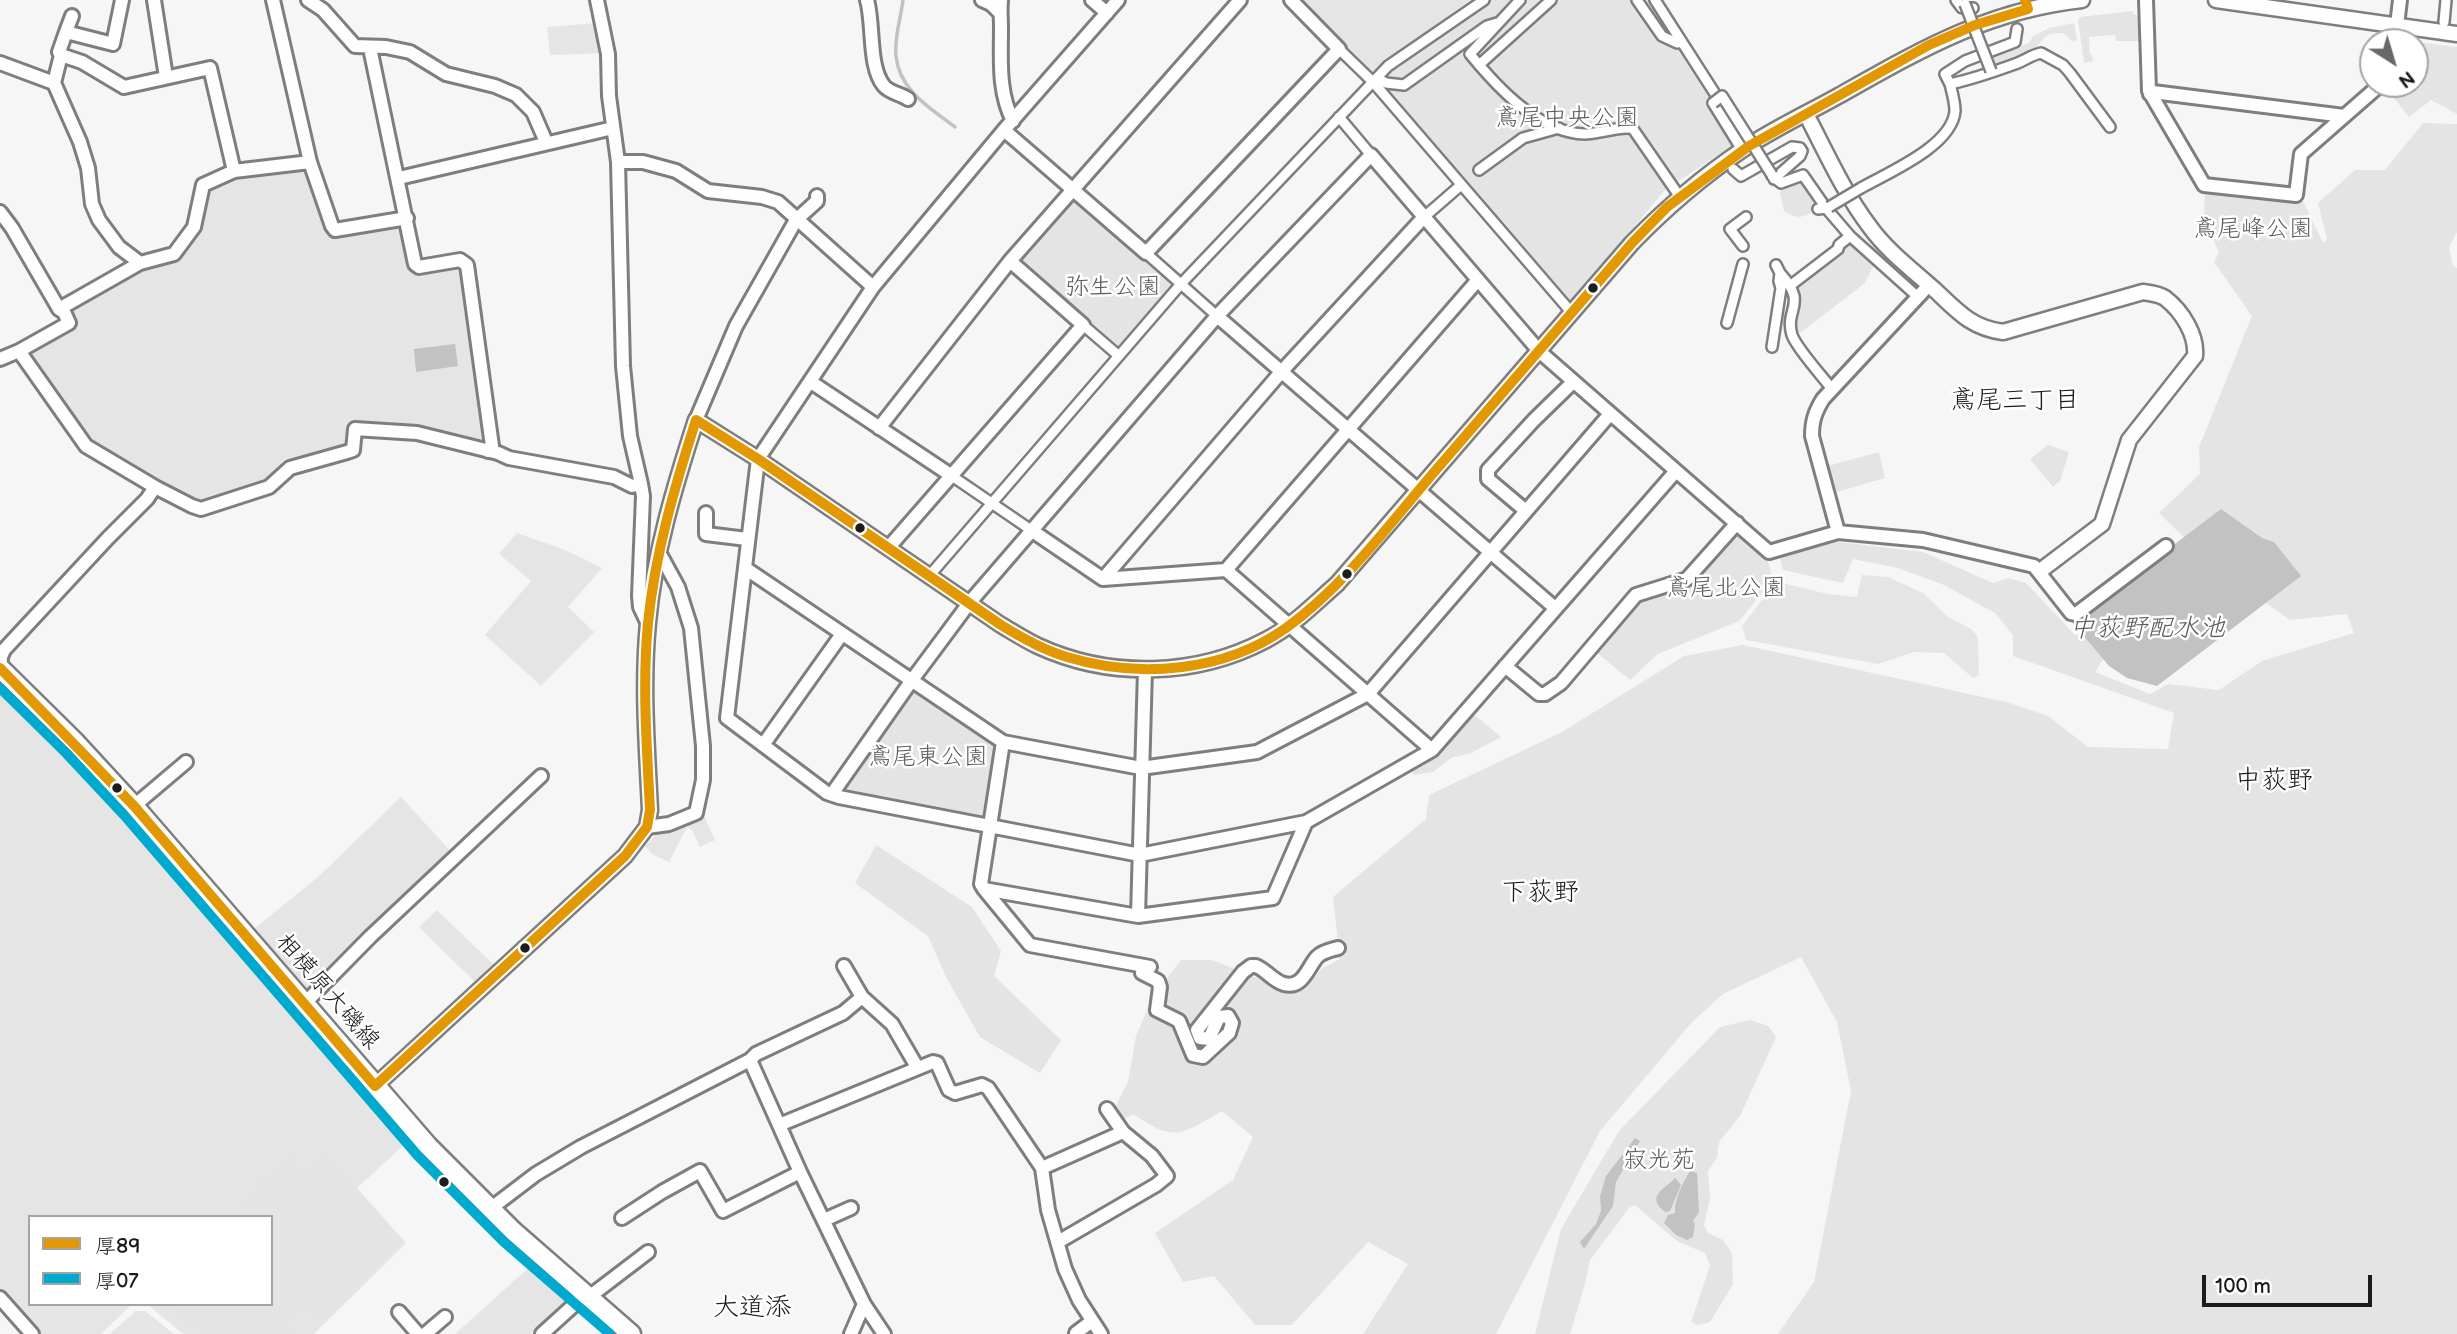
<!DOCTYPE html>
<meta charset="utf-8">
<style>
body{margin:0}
#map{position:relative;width:2457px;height:1334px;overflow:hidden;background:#f6f6f6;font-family:"Balsamiq Sans","Klee One",sans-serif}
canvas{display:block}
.legend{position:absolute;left:28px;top:1215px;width:245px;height:91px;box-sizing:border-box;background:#fff;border:2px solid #a4a4a4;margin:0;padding:9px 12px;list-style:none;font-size:21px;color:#1c1c1c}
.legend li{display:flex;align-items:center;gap:14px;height:35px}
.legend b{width:35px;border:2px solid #a4a4a4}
.north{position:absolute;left:2359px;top:28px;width:70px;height:70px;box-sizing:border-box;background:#fff;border:2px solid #a4a4a4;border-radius:50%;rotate:143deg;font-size:19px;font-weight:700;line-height:28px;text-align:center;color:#1c1c1c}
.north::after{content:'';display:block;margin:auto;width:24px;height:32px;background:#686868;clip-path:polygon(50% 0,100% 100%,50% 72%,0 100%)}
.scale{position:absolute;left:2202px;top:1275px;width:170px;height:32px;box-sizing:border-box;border:4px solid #1c1c1c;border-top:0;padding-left:9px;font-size:21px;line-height:24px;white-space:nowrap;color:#1c1c1c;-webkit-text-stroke:5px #fff;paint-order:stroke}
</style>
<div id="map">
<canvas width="2457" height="1334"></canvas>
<ul class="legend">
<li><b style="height:9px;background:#e19803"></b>厚89</li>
<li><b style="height:9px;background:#00a9ce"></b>厚07</li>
</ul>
<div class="north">N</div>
<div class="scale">100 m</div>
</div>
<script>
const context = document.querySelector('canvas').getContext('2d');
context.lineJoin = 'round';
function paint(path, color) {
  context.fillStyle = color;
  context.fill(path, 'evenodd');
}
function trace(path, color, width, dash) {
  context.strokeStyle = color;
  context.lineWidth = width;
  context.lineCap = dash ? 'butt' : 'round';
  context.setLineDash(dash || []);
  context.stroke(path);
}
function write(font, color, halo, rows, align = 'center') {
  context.font = font + ' "Balsamiq Sans","Klee One",sans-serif';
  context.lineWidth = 5;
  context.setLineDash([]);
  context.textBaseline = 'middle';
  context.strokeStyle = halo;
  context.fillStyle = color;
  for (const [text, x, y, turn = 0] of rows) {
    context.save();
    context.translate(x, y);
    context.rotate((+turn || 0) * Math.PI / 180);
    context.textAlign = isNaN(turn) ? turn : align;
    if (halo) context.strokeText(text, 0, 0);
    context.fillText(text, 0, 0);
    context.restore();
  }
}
paint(new Path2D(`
 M1302 0H1470L1369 74Z
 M598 23 605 53 550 55 547 27Z
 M304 168 309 171 331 235 401 223 405 227 414 271 460 264 464 269 487 444 416 429 349 425 348 445 345 449 305 458 284 459 270 479 207 501 187 498 153 478H144L108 454 75 425 28 358 31 351 75 325 70 311 71 306 143 267 179 259 199 230 208 190 244 174Z
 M517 533 565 550 602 568 568 607 594 632 541 686 485 635 531 581 499 554Z
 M1862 575 1888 577 1923 593 1948 617 1971 629 1978 638 1979 675 1973 678 1944 653 1914 652 1878 664 1746 640 1742 626 1775 584 1779 582 1827 594 1857 597Z
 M7 685 31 708 74 762 102 785 331 1047 369 1101 406 1143 357 1188 406 1243 314 1334H183L147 1304H271V1217H30V1304H132L101 1334H37L0 1293V686Z
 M401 797 454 855 311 991H304L254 929 318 877Z
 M704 816 715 840 700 847 692 830 687 827 669 862 652 854 645 846 662 829Z
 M437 910 495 966 477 984 419 927Z
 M534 1263 573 1296 531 1334H455Z
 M136 1311H145L174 1334H110Z`), '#e5e5e5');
paint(new Path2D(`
 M1482 0H1648L1737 142 1664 191 1569 305 1380 83 1391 66Z
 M2132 11 2139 19V41H2116L2115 35 2089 37 2090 54 2092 55 2093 61 2084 63 2078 20 2080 17Z
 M2074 23 2077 40 2072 41 2063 33C2040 32 2046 42 2030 51 2021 57 2009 61 1999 65L1993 63 1991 57 2029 43 2033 36 2049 28Z
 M2408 41 2457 47V114L2431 100 2409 117 2385 87 2388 84H2415V42H2406Z
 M2423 123 2457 124V232L2449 247 2453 266 2457 268V1334H1778L1814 1282 1851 1091 1837 1022 1801 957 1723 994 1692 1022 1600 1131 1496 1334H1363L1408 1264 1368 1242 1292 1325H1255L1214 1276 1183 1282 1155 1233 1233 1180 1253 1137 1222 1111C1180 1135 1176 1143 1133 1114L1122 1120 1114 1109 1128 1082 1136 1036 1153 996 1181 960H1212L1292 992 1306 989 1321 969 1340 959 1333 897 1426 819 1429 795 1562 732 1684 656 1743 645 2006 702 2048 716 2088 747 2168 749 2174 713 2013 656V635L1995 613 1944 585 1898 568 1853 559 1843 583 1783 570 1780 557 1838 542 1923 552 1993 583 2008 578 2026 583 2075 635 2100 636 2110 648 2095 672 2150 694 2168 684 2219 690 2262 661 2354 633 2347 614 2290 620 2210 563 2159 513 2200 474 2199 447 2252 316 2214 262 2219 253 2204 214 2205 193 2211 188 2303 201 2323 243 2327 239 2318 203 2355 170H2385Z
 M1806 168 1825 202C1809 214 1803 223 1784 211L1780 192 1786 181Z
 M1074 199 1174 284 1117 350 1020 262V259L1070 200Z
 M1855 240 1876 260 1865 283 1800 333 1795 330 1797 301 1795 288Z
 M2048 445 2069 452 2060 481 2053 487 2030 459Z
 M1879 452 1885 478 1837 492 1828 466Z
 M1734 533H1739C1756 547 1774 558 1771 582L1739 621 1658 654 1630 680 1595 651 1636 602 1642 598 1689 585Z
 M916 690 995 743 997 747 985 816 980 819 842 793V788L911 692Z
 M1472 713 1501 737 1471 753 1451 758 1433 772 1414 775 1412 771 1414 765Z
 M876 845 972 907 1001 951 994 976 1061 1040 1040 1073 980 1037 947 979 928 936 855 883Z
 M1750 1020 1768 1026 1776 1037 1740 1116 1719 1142 1717 1157 1708 1171 1710 1199 1704 1225 1708 1233 1723 1240 1732 1253 1733 1284 1710 1322 1698 1325 1691 1322 1710 1266 1705 1253 1677 1241 1635 1205 1629 1208 1590 1260 1585 1284 1570 1334H1535L1561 1229 1619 1131 1720 1027Z
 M322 1152 402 1240 319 1320 304 1305 285 1324 294 1334H200L164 1304H271V1217H218L228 1207 233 1212 262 1187 258 1181 291 1154 300 1164 294 1170 298 1174Z`), '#e4e4e4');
paint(new Path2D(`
 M455 344 458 366 416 372 414 349Z
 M2221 509 2262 538 2274 542 2301 576 2157 686 2127 678 2109 666 2072 622Z
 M1635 1138 1640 1141 1616 1182 1613 1206 1584 1249 1580 1242 1596 1224 1601 1211 1600 1196 1606 1176Z
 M1690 1171 1697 1173 1699 1212 1693 1221 1695 1224 1693 1237 1687 1240 1676 1235 1664 1223 1668 1215 1675 1213C1674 1200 1683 1182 1690 1171Z
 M1675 1178 1681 1185 1670 1211 1665 1212C1645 1196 1664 1190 1675 1178Z`), '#c2c2c2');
trace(new Path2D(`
 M903 0C901 17 894 38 896 56 899 90 930 108 955 127`), '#c2c2c2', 3.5);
const pedestrian = new Path2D(`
 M1520 0 1470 54C1497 87 1539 133 1585 134 1598 134 1624 125 1633 129L1680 197
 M1637 0 1662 36 1677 43 1682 42
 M1655 0 1744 139
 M1956 0 1962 8H1973
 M2444 22 2446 0
 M2017 29 2015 42 1965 61 1945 74 1950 84C1973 79 1993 72 2015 64 2024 61 2031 55 2041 53L2063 65 2070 73 2110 127
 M1339 49 1373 82 1572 313
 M1479 65 1551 0
 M1377 78 1386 83 1404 85 1487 26 1497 23
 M1713 103 1742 150
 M1339 117 1371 155
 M1733 169 1741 176 1792 147 1800 148 1802 151 1800 156 1774 179
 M1479 170 1523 138 1559 128
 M1772 176 1781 183 1803 175 1826 208 1829 207
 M1861 188C1889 172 1952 146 1955 111 1955 102 1952 92 1950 84
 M1818 209 1826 208 1850 236 1918 297
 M1423 218 1461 185
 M1743 246 1730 229 1746 217
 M1146 253 1217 316
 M1780 273C1809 305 1784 308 1792 335 1797 349 1823 377 1832 389
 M1791 285 1838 249 1839 245 1850 236
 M1727 323 1743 264
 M1083 325 1119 356
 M1772 347 1781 288 1779 281 1780 273 1776 265
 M952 476 1031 530
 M930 575 1180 285 1388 66 1484 0`);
const minor = new Path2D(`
 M154 0 166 77
 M273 0 310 162 332 226 335 230 407 218
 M308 0 323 10 355 46 386 47 410 52 446 74 495 86 516 95 533 112 546 142
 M867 0C874 24 868 67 884 86 890 93 901 94 908 99
 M982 0 991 4 999 12
 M1001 0C1000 10 1001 18 1001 28 1001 59 998 92 1013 121
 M1092 0 1107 13
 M1118 0 1004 130 873 287 758 459 727 718 827 793 839 797 1140 855 1306 822 1432 750 1676 471
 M2146 0 2149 91 2204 185 2296 195 2301 154 2381 84
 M66 32 72 16
 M2395 42 2400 0
 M370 48 415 264 419 267 460 260 467 265 492 446 488 451
 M61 55 59 52 66 32 113 44 122 0
 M0 63 54 83
 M2150 94 2153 92 2344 116
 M1004 130 1146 253 1339 49 1291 0
 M618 162H643L676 171 708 191 762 197 778 202 873 287
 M399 178 613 128
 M0 212 12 228 59 309 64 312 69 323 19 351 86 446 155 487 192 506 201 509 269 487 290 468 347 452 353 450 355 429 417 433 498 453 509 458 614 477 632 486 641 484 630 436 623 366 618 162 609 96 608 54 597 0
 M140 263 119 247 99 220 92 204 88 168 80 142 54 83 61 55 82 62 124 87 210 68 234 171
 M59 309 140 263 174 254 194 227 203 185 234 171 310 162
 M1217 316 1555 608
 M0 359 19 351
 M811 382 952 476
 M696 420 736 326 796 220 817 201V196
 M879 428 1010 261 1240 0
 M641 484 643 496 639 596 640 607 648 624
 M1526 511 1488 479V470L1534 420 1573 382
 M706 513V534L747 539
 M1031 530 1103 579 1226 570 1477 281
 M1838 532 1812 436C1812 421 1815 412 1823 399L1929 285
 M889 547 1083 325 1010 261
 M745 568 1003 742 1141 768 1257 752 1368 694 1610 414
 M1226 570 1432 750
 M1103 579 1282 371 1423 218
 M1505 666 1539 694H1545L1561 683 1636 595 1687 579 1737 523
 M0 675 1 657 4 650 108 538 147 499 155 487
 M1003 742 981 884 984 889 1030 945 1150 967
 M763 745 842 634
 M832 794 912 680 970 602 1217 316 1371 155 1540 352 1769 552 1838 532 1923 540 2034 566 2071 613 2076 614 2166 546
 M134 806 186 762
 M647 827 669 824 696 813 703 780V746L691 628 678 587 660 554
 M984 889 1138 916 1273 898 1306 822
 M1138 916 1145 670
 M844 966 862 997 892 1024 917 1067
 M1142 973 1158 981 1160 987 1157 1010 1179 1021 1193 1055 1203 1057 1229 1033 1232 1023 1228 1016 1219 1017 1209 1039 1200 1038 1197 1030 1243 972 1251 966H1256C1266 970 1273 981 1284 984 1303 989 1308 967 1317 957 1323 951 1331 950 1338 948
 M305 1003 370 937 541 776
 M750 1060 756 1054 843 1013 862 997
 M1107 1109 1123 1132
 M779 1125 933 1062 937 1063 949 1090 955 1093 982 1085 988 1088 1042 1168 1048 1210 1065 1269 1079 1300 1101 1334
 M1042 1168 1123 1132 1152 1156 1167 1176 1156 1185 1058 1242
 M490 1209 536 1174 581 1147 750 1060 800 1172 864 1304 851 1334
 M622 1218 662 1192 700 1171 723 1211 800 1172
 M824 1220 851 1208
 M589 1297 648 1252
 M0 1298 32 1334
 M864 1304 884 1334
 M399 1312 418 1334
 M1076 1333 1092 1321
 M425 1334 445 1317
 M542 1334 586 1294`);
const tertiary = new Path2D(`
 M2216 0 2457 34
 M1806 114C1826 152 1844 193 1870 227 1888 252 1914 271 1936 291 1958 312 1972 328 2003 332L2143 292C2150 293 2159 294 2165 298 2182 311 2197 335 2195 356L2129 440 2102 524 2040 571
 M375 1086 625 856 647 827 650 810C647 748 642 685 648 623 654 554 675 485 696 420L758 459 1001 625C1013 632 1025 640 1038 646 1110 679 1196 677 1266 640 1293 626 1314 604 1337 584L1632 243C1666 208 1702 177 1742 150 1773 129 1808 113 1840 95 1920 50 1988 10 2082 0`);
const primary = new Path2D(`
 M0 668 76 743 134 806 428 1146 513 1231 631 1334`);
trace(pedestrian, '#7e7e7e', 14);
trace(minor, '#7e7e7e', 18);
trace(tertiary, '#7e7e7e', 19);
trace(primary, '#7e7e7e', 23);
trace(pedestrian, '#fefefe', 9);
trace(minor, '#fefefe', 12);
trace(tertiary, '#fefefe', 14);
trace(primary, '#fefefe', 18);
const pedestrianBridge = new Path2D(`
 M1965 4 1991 71
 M1713 103 1722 96 1772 175
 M1829 207 1861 188`);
trace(pedestrianBridge, '#7e7e7e', 14, []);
trace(pedestrianBridge, '#fefefe', 9);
trace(new Path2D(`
 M0 668 134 806 375 1086 625 856 647 827 650 810C647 748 642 685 648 623 655 553 675 486 696 420L758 459 1001 625C1022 638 1043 650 1067 657 1139 679 1224 672 1286 628 1347 584 1393 519 1442 463 1505 390 1569 316 1632 243L1667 207 1749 146 1929 45 1975 25 2028 9 2025 0`), '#e19803', 10);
trace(new Path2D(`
 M0 688 66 753 124 815 418 1156 504 1242 610 1334`), '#00a9ce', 10);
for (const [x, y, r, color] of [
 [1593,288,6,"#1c1c1c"],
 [860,528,6,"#1c1c1c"],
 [1347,574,6,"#1c1c1c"],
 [117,788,6,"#1c1c1c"],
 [525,948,6,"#1c1c1c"],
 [444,1182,6,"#1c1c1c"]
]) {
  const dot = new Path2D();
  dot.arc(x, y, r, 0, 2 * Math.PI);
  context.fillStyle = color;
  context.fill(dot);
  trace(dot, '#fff', 2.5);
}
write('24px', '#5d5d5d', '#fff', [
 ["鳶尾中央公園",1567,119],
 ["鳶尾峰公園",2253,230],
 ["弥生公園",1113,288],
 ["鳶尾北公園",1726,589],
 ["鳶尾東公園",928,758],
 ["寂光苑",1659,1161]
]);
write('24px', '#1c1c1c', '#fff', [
 ["相模原大磯線",327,992,49]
]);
write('26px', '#1c1c1c', '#fff', [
 ["鳶尾三丁目",2015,401],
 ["中荻野",2274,781],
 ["下荻野",1540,893],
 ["大道添",752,1308]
]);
write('italic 26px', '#5d5d5d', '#fff', [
 ["中荻野配水池",2147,629]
]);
</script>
